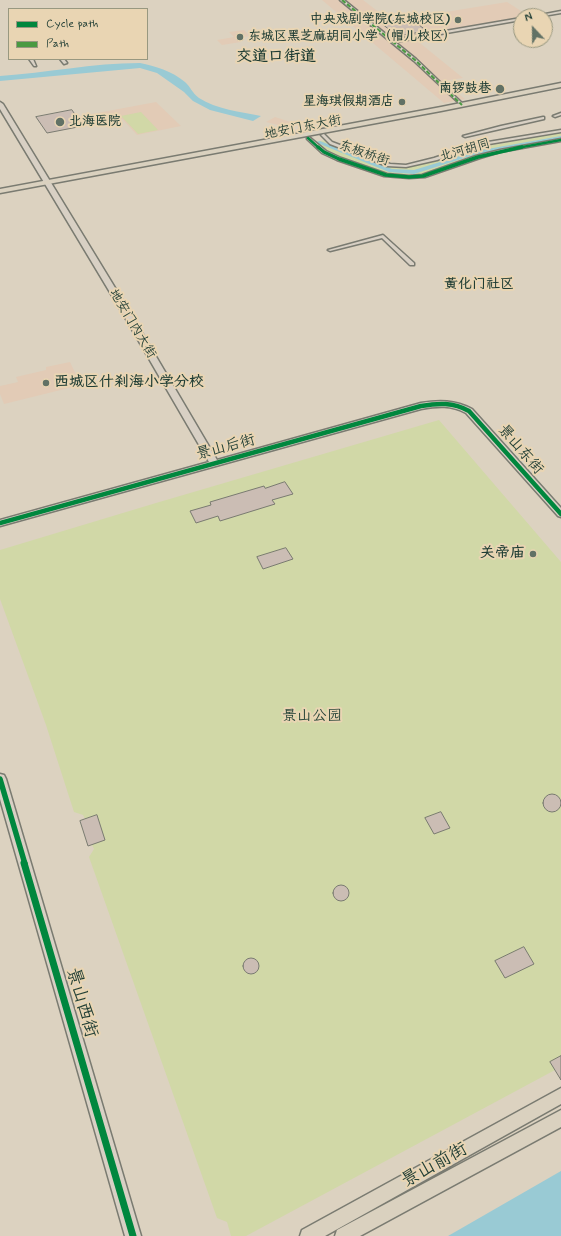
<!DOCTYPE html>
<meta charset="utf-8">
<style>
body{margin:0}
#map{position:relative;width:561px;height:1236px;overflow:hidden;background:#dcd2c0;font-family:Mynerve,sans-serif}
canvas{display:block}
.legend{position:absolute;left:8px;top:8px;width:140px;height:52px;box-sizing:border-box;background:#e9d5b3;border:1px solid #989880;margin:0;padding:5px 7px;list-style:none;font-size:12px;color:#1f3d34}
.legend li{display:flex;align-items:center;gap:8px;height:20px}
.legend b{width:20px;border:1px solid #989880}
.north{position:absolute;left:513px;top:8px;width:40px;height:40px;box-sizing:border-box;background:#e9d5b3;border:1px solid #989880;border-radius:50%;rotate:338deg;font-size:11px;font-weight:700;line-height:16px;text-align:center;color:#1f3d34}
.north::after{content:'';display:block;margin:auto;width:14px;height:18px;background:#617165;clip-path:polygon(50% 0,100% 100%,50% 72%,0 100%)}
</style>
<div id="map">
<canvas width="561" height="1236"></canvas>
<ul class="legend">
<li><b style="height:5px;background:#00873e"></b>Cycle path</li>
<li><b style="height:5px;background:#4a9a42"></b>Path</li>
</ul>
<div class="north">N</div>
</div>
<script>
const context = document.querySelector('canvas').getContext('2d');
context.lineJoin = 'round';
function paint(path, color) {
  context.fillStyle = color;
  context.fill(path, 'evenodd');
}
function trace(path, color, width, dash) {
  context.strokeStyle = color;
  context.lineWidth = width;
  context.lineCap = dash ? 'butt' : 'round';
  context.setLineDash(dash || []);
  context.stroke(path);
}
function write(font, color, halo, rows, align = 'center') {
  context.font = font + ' Mynerve,"LXGW WenKai TC",sans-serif';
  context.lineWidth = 4;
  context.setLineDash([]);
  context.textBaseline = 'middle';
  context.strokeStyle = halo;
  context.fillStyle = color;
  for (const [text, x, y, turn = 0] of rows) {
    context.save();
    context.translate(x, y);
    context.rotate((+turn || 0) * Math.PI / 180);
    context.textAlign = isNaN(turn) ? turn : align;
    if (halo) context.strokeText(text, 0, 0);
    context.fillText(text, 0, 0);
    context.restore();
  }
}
paint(new Path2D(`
 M322 0H363L388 19 373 22 375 24 404 19 409 23 413 22 409 18 507 2 529 16H521V18L395 39 398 42 415 39 463 78 443 81 465 99 444 103Z
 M244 30 250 36 238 38 241 42 222 45 217 40 234 37 229 32Z
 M156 102 181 126 137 135 122 119 89 125 81 116Z
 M275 117 297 124 290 128 266 122Z
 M70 362 81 385 4 404 0 394V386L18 382 16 377 46 370V367Z`), '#e2cbb6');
paint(new Path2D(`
 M141 112 158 130 138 134 121 116Z
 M561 133V139L480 155 422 174 408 175H390L376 171 327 152 316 142 325 140 394 166 409 167 482 147Z
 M439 420 561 562V1078H560L555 1070 246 1236H231L227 1222 217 1218 89 857 94 849 92 845 88 846 80 821 85 819 83 815 74 812 46 725 0 599V550L156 503Z`), '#d1d8a7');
paint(new Path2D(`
 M140 63C155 66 172 71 185 82 190 86 192 93 199 98 216 109 241 112 261 116L253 121 210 110 193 101 184 92 157 73 140 68 0 81V76C46 73 93 63 140 63Z
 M561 1171V1236H448Z`), '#99cad4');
paint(new Path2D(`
 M561 136V140L477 154 414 174 389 172 315 142 320 141 392 169 414 170 476 151Z`), '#99cad4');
const building = new Path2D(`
 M404 19 409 23 415 22 427 31 397 36 381 23Z
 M72 110 83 126 47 133 36 117Z
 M285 482 293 494 272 500 275 504 220 521 218 516 196 523 190 511 211 505 210 502 264 486 265 488Z
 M286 548 293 559 263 569 257 557Z
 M543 803a9 9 0 1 1 18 0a9 9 0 1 1-18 0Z
 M441 812 450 828 434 834 425 818Z
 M97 815 105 840 88 846 80 821Z
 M333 893a8 8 0 1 1 16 0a8 8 0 1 1-16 0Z
 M524 947 534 964 505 978 495 961Z
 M243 966a8 8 0 1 1 16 0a8 8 0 1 1-16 0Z
 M561 1056V1080L550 1062Z`);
paint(building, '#cbbdb4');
trace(building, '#7a7b71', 1);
const street = new Path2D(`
 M340 0H344L393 40 521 18V20L395 42 416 59 463 104 464 105 462 106 414 61Z
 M561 11V13L543 16H535Z
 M29 59H33L36 66H34Z
 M60 59H64L67 63 64 64Z
 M561 113V115L555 117 553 116Z
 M543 117H544V119L465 137 463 136 501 126Z
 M561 130V132L477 146 437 160 406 167 387 166 330 144 321 135 324 134 332 142 390 164 406 165 434 158 476 144Z
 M307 137H309L326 151 341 158 387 174 409 176 422 175 476 156 500 150 561 139V141L500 152 480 158 425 177 409 178 384 176 337 160 322 153 307 139Z
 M383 235 414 263V265H410L382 238 330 251 328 250Z`);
const secondary = new Path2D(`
 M0 102 3 104 131 314 217 460 421 403C439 400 455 400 472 409L561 508V517L558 516 466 413C451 405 438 406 421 409L0 526V520L209 462 123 314 0 109Z
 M0 774 4 775 6 779 141 1236H125L0 799Z`);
const primary = new Path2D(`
 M561 83V87L441 111 0 193V189L441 107Z
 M561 1088V1104L325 1236H300L302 1230Z
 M561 1110V1127L360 1236H335L337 1230Z`);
trace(street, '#7a7b71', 3);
trace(secondary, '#7a7b71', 3);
trace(primary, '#7a7b71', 3);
paint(street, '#d8d0c4');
paint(secondary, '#d8d0c4');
paint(primary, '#dad1bf');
trace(new Path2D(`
 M342 0 415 60 462 105`), '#4a9a42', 2, [4.5, 2]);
trace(new Path2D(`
 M308 138 319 148
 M517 148 561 140`), '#00873e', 2.5);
trace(new Path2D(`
 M318 147 324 152 339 159 386 175 409 177 423 176 478 157 522 147`), '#00873e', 3.5);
trace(new Path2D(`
 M0 523 421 406C438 403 453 402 469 411L561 514`), '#00873e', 4.5);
trace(new Path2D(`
 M0 779 25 864`), '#00873e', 5.5);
trace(new Path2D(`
 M24 863 133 1236`), '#00873e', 7);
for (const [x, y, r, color] of [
 [458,20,4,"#617165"],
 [240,37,4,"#617165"],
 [500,89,5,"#617165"],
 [402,102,4,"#617165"],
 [60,122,5,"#617165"],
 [46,383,4,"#617165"],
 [533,554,4,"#617165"]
]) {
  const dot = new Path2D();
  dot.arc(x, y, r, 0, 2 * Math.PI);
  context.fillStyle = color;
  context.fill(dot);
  trace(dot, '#e9d5b3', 1.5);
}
write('bold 13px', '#1f3d34', '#e9d5b3', [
 ["中央戏剧学院(东城校区)",450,20],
 ["东城区黑芝麻胡同小学（帽儿校区）",248,37,"left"],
 ["南锣鼓巷",491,89],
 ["星海琪假期酒店",394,102],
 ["北海医院",69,122,"left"]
], 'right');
write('13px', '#1f3d34', '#e9d5b3', [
 ["地安门东大街",303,128,-11],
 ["北河胡同",465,151,-16],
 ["东板桥街",364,154,19],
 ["地安门内大街",132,324,59]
]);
write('bold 14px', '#1f3d34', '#e9d5b3', [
 ["黄化门社区",479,285]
]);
write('bold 15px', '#1f3d34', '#e9d5b3', [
 ["西城区什刹海小学分校",54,383],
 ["关帝庙",525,554,"right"]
], 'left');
write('15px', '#1f3d34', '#e9d5b3', [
 ["景山后街",226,448,-15],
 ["景山东街",520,450,49]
]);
write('15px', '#274539', '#e9d5b3', [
 ["景山公园",312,717]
]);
write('bold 16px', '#1f3d34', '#e9d5b3', [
 ["交道口街道",276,58]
]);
write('18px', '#1f3d34', '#e9d5b3', [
 ["景山西街",81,1003,74],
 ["景山前街",435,1166,-29]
]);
</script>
